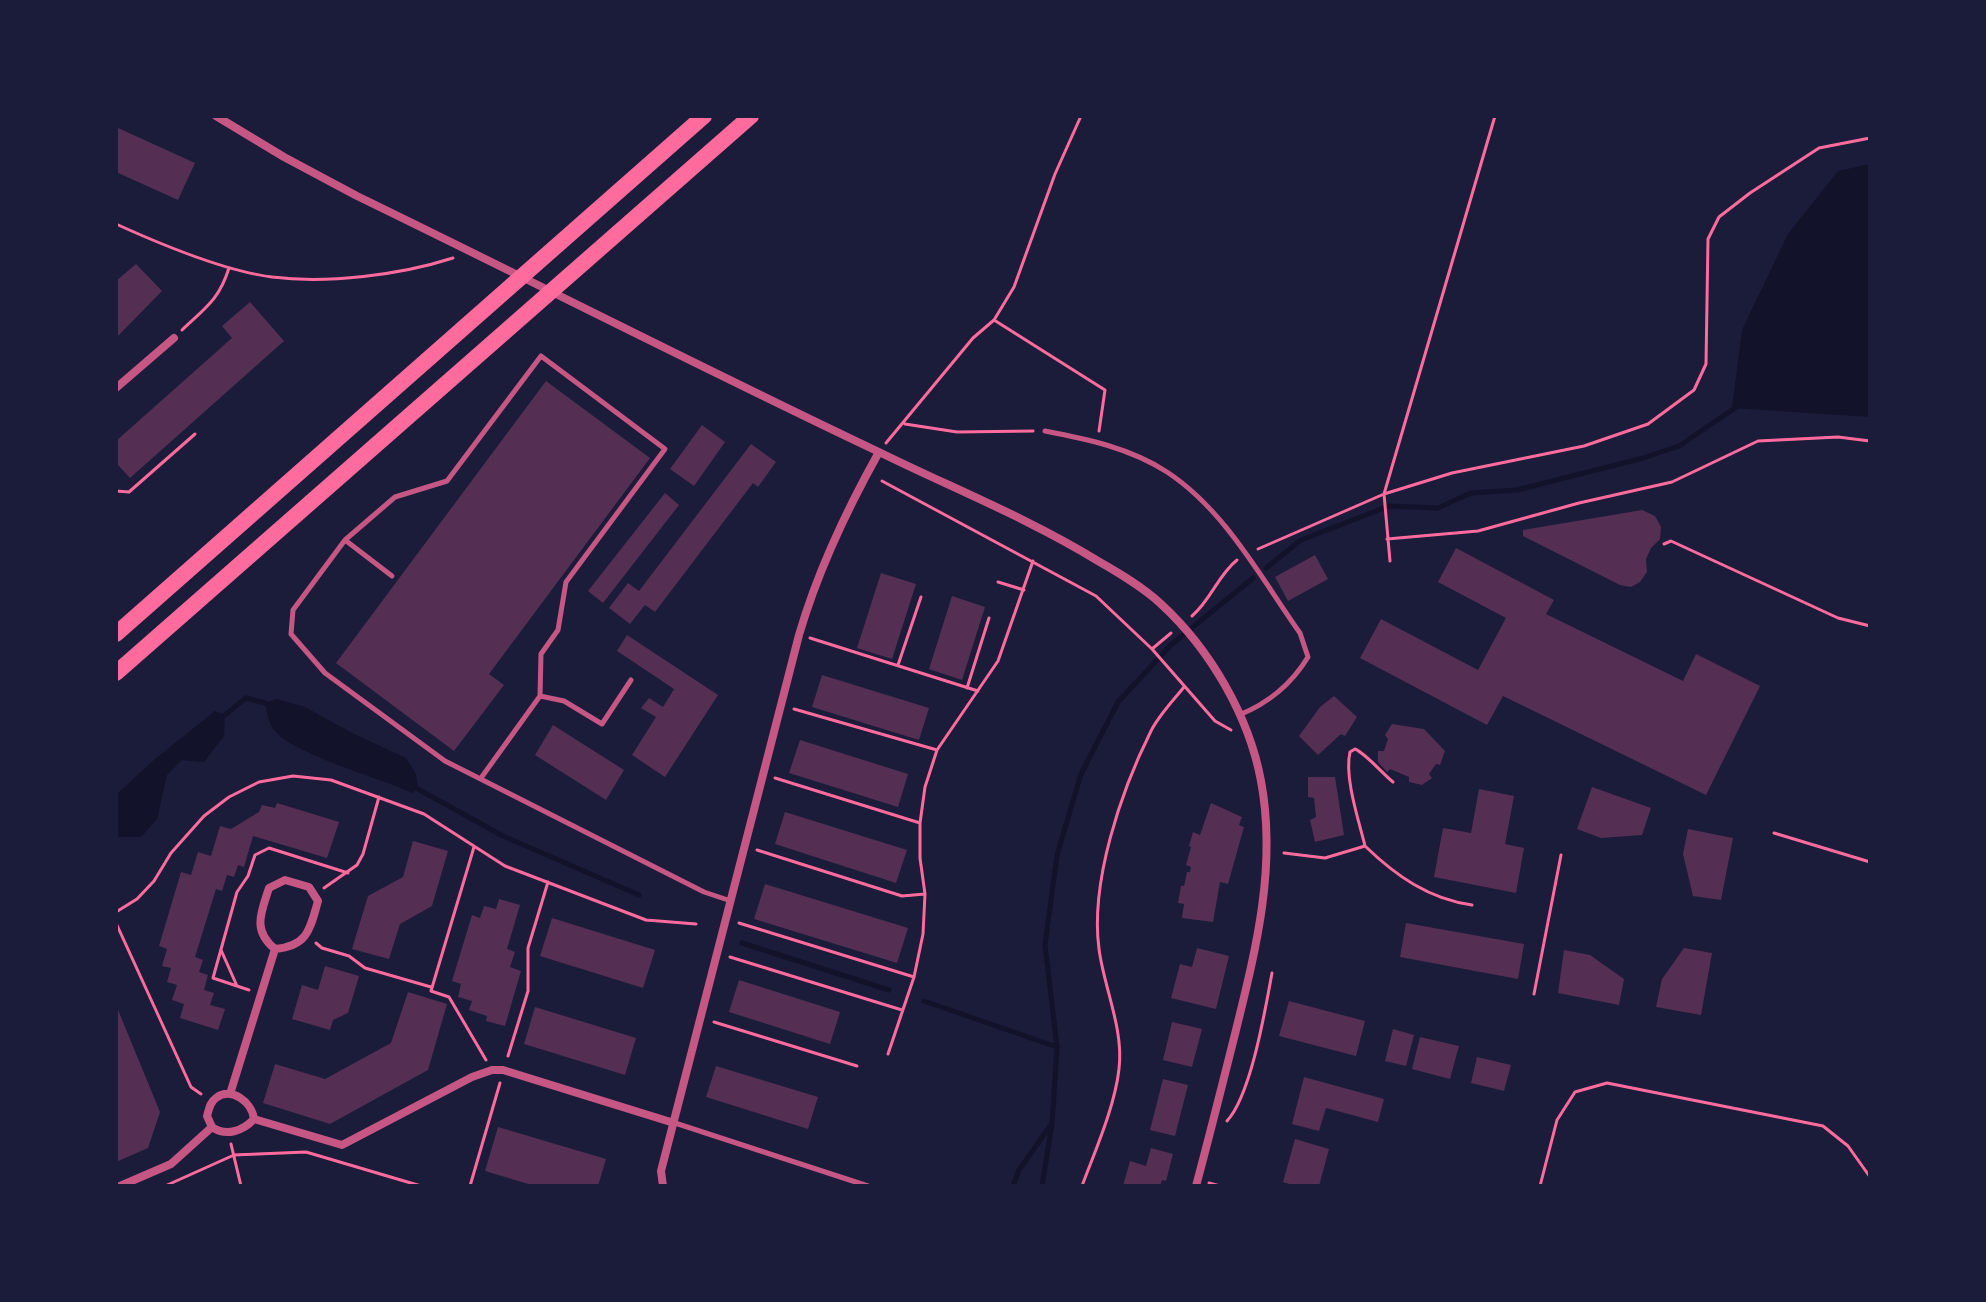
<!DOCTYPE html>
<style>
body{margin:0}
#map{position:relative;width:1986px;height:1302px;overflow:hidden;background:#1b1b3a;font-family:Literata,serif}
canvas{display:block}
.frame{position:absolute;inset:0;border:118px solid #1b1b3a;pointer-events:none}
</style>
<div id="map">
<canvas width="1986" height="1302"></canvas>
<div class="frame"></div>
</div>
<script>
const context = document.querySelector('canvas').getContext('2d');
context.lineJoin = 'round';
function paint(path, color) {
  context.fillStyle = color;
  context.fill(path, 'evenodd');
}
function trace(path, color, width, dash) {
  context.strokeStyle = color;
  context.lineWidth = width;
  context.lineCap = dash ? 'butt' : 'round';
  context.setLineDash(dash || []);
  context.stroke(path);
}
paint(new Path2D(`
 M1870 164V417L1732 408 1742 330 1788 234 1838 171Z
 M277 699 305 707 352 733 406 758 416 774 418 789 412 793C382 778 286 753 272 727 268 721 267 711 265 703Z
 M215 711 225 715 224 736 204 762 182 760 167 775 157 819 141 837H116V795L155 759Z`), '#12122b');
trace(new Path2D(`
 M1266 568 1301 540 1389 506 1438 508 1471 493 1517 490 1643 458 1679 446 1735 408
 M225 715 246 698 265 703
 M418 789 503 836 639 895
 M742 943 889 990
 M924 1001 1057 1047
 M1013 1186 1019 1170 1050 1126
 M1042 1186 1052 1124 1057 1047 1045 945 1057 855 1081 774 1118 702 1171 645 1253 578`), '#12122b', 5);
paint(new Path2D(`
 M116 127 195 163 178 200 116 172Z
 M136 264 162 291 116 338V281Z
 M250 302 284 341 130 478 116 463V441L232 338 222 326Z
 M546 381 650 458 489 674 504 685 454 751 336 663Z
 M702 425 725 442 694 486 670 469Z
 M751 444 776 462 758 487 753 483 655 612 645 605 630 624 609 608 628 583 639 591Z
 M665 493 679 505 603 603 588 591Z
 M1642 510 1655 516 1661 527 1660 539 1651 548 1646 559 1647 572 1640 582 1631 587 1620 585 1523 536V530Z
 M1456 548 1554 600 1546 614 1683 681 1696 654 1760 686 1706 795 1503 696 1487 725 1360 658 1381 619 1478 670 1506 618 1438 582Z
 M1315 555 1328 579 1288 601 1275 577Z
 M881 573 916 584 892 659 857 648Z
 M952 596 985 607 962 680 929 669Z
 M627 635 718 695 665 777 632 755 656 717 641 708 649 698 663 707 674 689 617 651Z
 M822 675 929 708 919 740 812 707Z
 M1334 696 1357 717 1345 736 1341 734 1318 755 1299 736 1320 707Z
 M1392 724 1424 729 1445 751 1440 765 1436 764 1429 774 1432 778 1422 785 1409 782V777L1390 769 1387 772 1378 762V751H1384L1388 739 1385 735Z
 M553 725 624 770 606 800 535 755Z
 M800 740 908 774 898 807 789 773Z
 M1308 777H1335L1344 835 1315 842 1310 820 1316 817 1314 798 1308 797Z
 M1592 787 1651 808 1642 835 1601 838 1577 829Z
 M1479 789 1514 796 1505 844 1524 848 1516 893 1434 877 1443 828 1471 833Z
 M277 803 339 822 327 858 253 836 244 867 238 865 234 877 227 875 222 891 216 889 195 957 203 960 199 972 208 975 204 990 214 993 210 1005 225 1009 218 1030 180 1018 184 1004 172 1000 177 985 167 982 171 968 162 966 167 949 159 946 181 872 191 875 198 852 211 856 220 826 231 829 259 812 262 805 275 808Z
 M1211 803 1242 817 1239 825 1244 827 1228 884 1220 882 1213 922 1182 918 1184 904 1178 903 1181 886H1184L1187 872H1190L1191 867 1186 865 1191 847 1189 846 1193 832 1200 835Z
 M785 812 907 850 896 883 775 844Z
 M1688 829 1733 838 1721 900 1693 896 1683 854Z
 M413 841 448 851 432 906 400 924 389 959 352 949 368 896 403 877Z
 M765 884 908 928 897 963 754 919Z
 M499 899 520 905 507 949 515 952 510 967 521 971 505 1026 486 1021 487 1016 469 1010 472 1001 458 997 461 984 452 981 472 915 480 918 484 906 496 909Z
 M552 918 655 950 643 988 540 956Z
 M1406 923 1524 944 1518 979 1400 957Z
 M1197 948 1229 956 1216 1009 1171 998 1180 964 1192 967Z
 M1684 948 1712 953 1701 1015 1656 1007 1662 979Z
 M1564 950 1590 955 1624 979 1619 1005 1558 993Z
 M325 966 359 976 348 1013 333 1020 330 1030 292 1019 302 985 318 990Z
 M739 980 840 1012 830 1044 729 1012Z
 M408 992 447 1004 428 1070 330 1124 263 1103 275 1064 325 1079 391 1043Z
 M1289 1001 1365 1021 1356 1056 1279 1036Z
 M116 1005 160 1112 148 1148 116 1162Z
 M535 1007 636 1038 625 1075 524 1044Z
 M1172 1022 1202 1029 1192 1067 1163 1060Z
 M1393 1029 1414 1035 1406 1066 1385 1061Z
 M1420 1037 1459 1046 1450 1079 1412 1069Z
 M1477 1057 1511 1065 1504 1091 1471 1083Z
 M716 1066 818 1097 808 1129 706 1097Z
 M1304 1077 1384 1099 1378 1122 1326 1108 1319 1131 1292 1124Z
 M1163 1079 1188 1085 1175 1136 1150 1130Z
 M498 1127 606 1159 598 1186H535L485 1171Z
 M1295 1139 1329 1149 1319 1186H1296L1283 1182Z
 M1151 1148 1173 1154 1166 1181 1162 1180 1160 1186H1123L1130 1161 1146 1166Z`), '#542f53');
trace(new Path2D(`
 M116 224C160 244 224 271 272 277 327 284 400 275 453 258
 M994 320 1105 390 1099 431
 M182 330C205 308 219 300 229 268
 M905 424 957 432 1033 431
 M886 443 973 338 994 320 1014 287 1055 174 1081 116
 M882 481 1096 596 1152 649 1215 721 1231 730
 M116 491 129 492 195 434
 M1387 539 1478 531 1579 503 1672 482 1758 441 1838 437 1870 441
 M1664 544 1671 541 1838 618 1870 626
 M1258 549 1384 494 1452 473 1584 446 1648 424 1694 390 1706 364 1708 239 1719 217 1750 193 1819 148 1870 138
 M1390 561 1384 494 1495 116
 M998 582 1024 590
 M1192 616C1211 600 1218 575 1237 560
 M810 638 978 691
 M1152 649 1171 633
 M898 665 921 597
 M967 688 989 618
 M794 709 937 750
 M775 778 920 823
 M1774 833 1870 862
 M1365 846C1359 821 1344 777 1350 752L1355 749C1365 753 1382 773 1393 782
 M474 847 431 991 449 997 486 1060
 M757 850 902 896 925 894
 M1284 853 1325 858 1365 846C1396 876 1429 899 1472 905
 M324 888 357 865 363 854 379 797
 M116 912 137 899 154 881 171 853 204 816 229 797 259 782 293 776 331 780 424 814 505 866 646 920 696 924
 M116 923 191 1087 201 1094
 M739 923 914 977
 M316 943 322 948 349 956 365 968 431 987
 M221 950 237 986
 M730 957 902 1010
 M249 990 213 978 237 892 248 876 255 855 269 848 348 873
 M1534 994 1561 855
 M714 1022 857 1066
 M888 1054 914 977 923 934 925 894 920 858V823L925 787 937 750 998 661 1033 561
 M508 1056 528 991V948L548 882
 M1227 1121C1251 1095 1265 1011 1272 973
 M231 1144 241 1186
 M1209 1183 1220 1186
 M165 1186 234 1155 306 1152 421 1186
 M470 1186 500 1083
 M1082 1186C1095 1151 1115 1106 1119 1069 1124 1029 1104 988 1099 949 1090 882 1121 791 1151 731 1159 715 1173 701 1184 687
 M1540 1186 1557 1120 1575 1092 1607 1083 1823 1126 1848 1146 1870 1177`), '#ff6b9d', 3);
trace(new Path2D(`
 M1045 431C1087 439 1130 448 1167 472 1225 510 1261 578 1300 633L1308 657C1291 685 1269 703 1239 715
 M345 540 392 576
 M540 696 564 701 602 724 631 680
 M481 778 540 696 541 654 558 630 566 582 665 449 541 356 447 481 395 497 345 540 293 610 291 634 325 673 445 761 704 892 731 901
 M675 1123 868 1186`), '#c65784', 5);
trace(new Path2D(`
 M216 116 284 157 357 196C532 281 704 369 879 452 952 488 1028 518 1098 561 1119 573 1143 587 1161 604 1210 649 1249 716 1261 781 1277 866 1256 949 1236 1030 1223 1082 1210 1134 1196 1186
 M116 388 174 338
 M285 880 309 887 318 901C310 929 308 946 275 949 252 930 261 913 269 888Z
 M230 1094 275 949
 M254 1119 342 1145 472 1077 492 1070H503L674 1123
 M212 1127 207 1116C209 1109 210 1102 216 1098 231 1086 252 1102 254 1119
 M120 1186 171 1164 212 1127C226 1137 243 1131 254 1119
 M663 1186 661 1171 799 635C818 570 846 511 879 452`), '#c65784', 8);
trace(new Path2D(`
 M116 634 704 116
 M116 673 751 116`), '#ff6b9d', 16);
</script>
